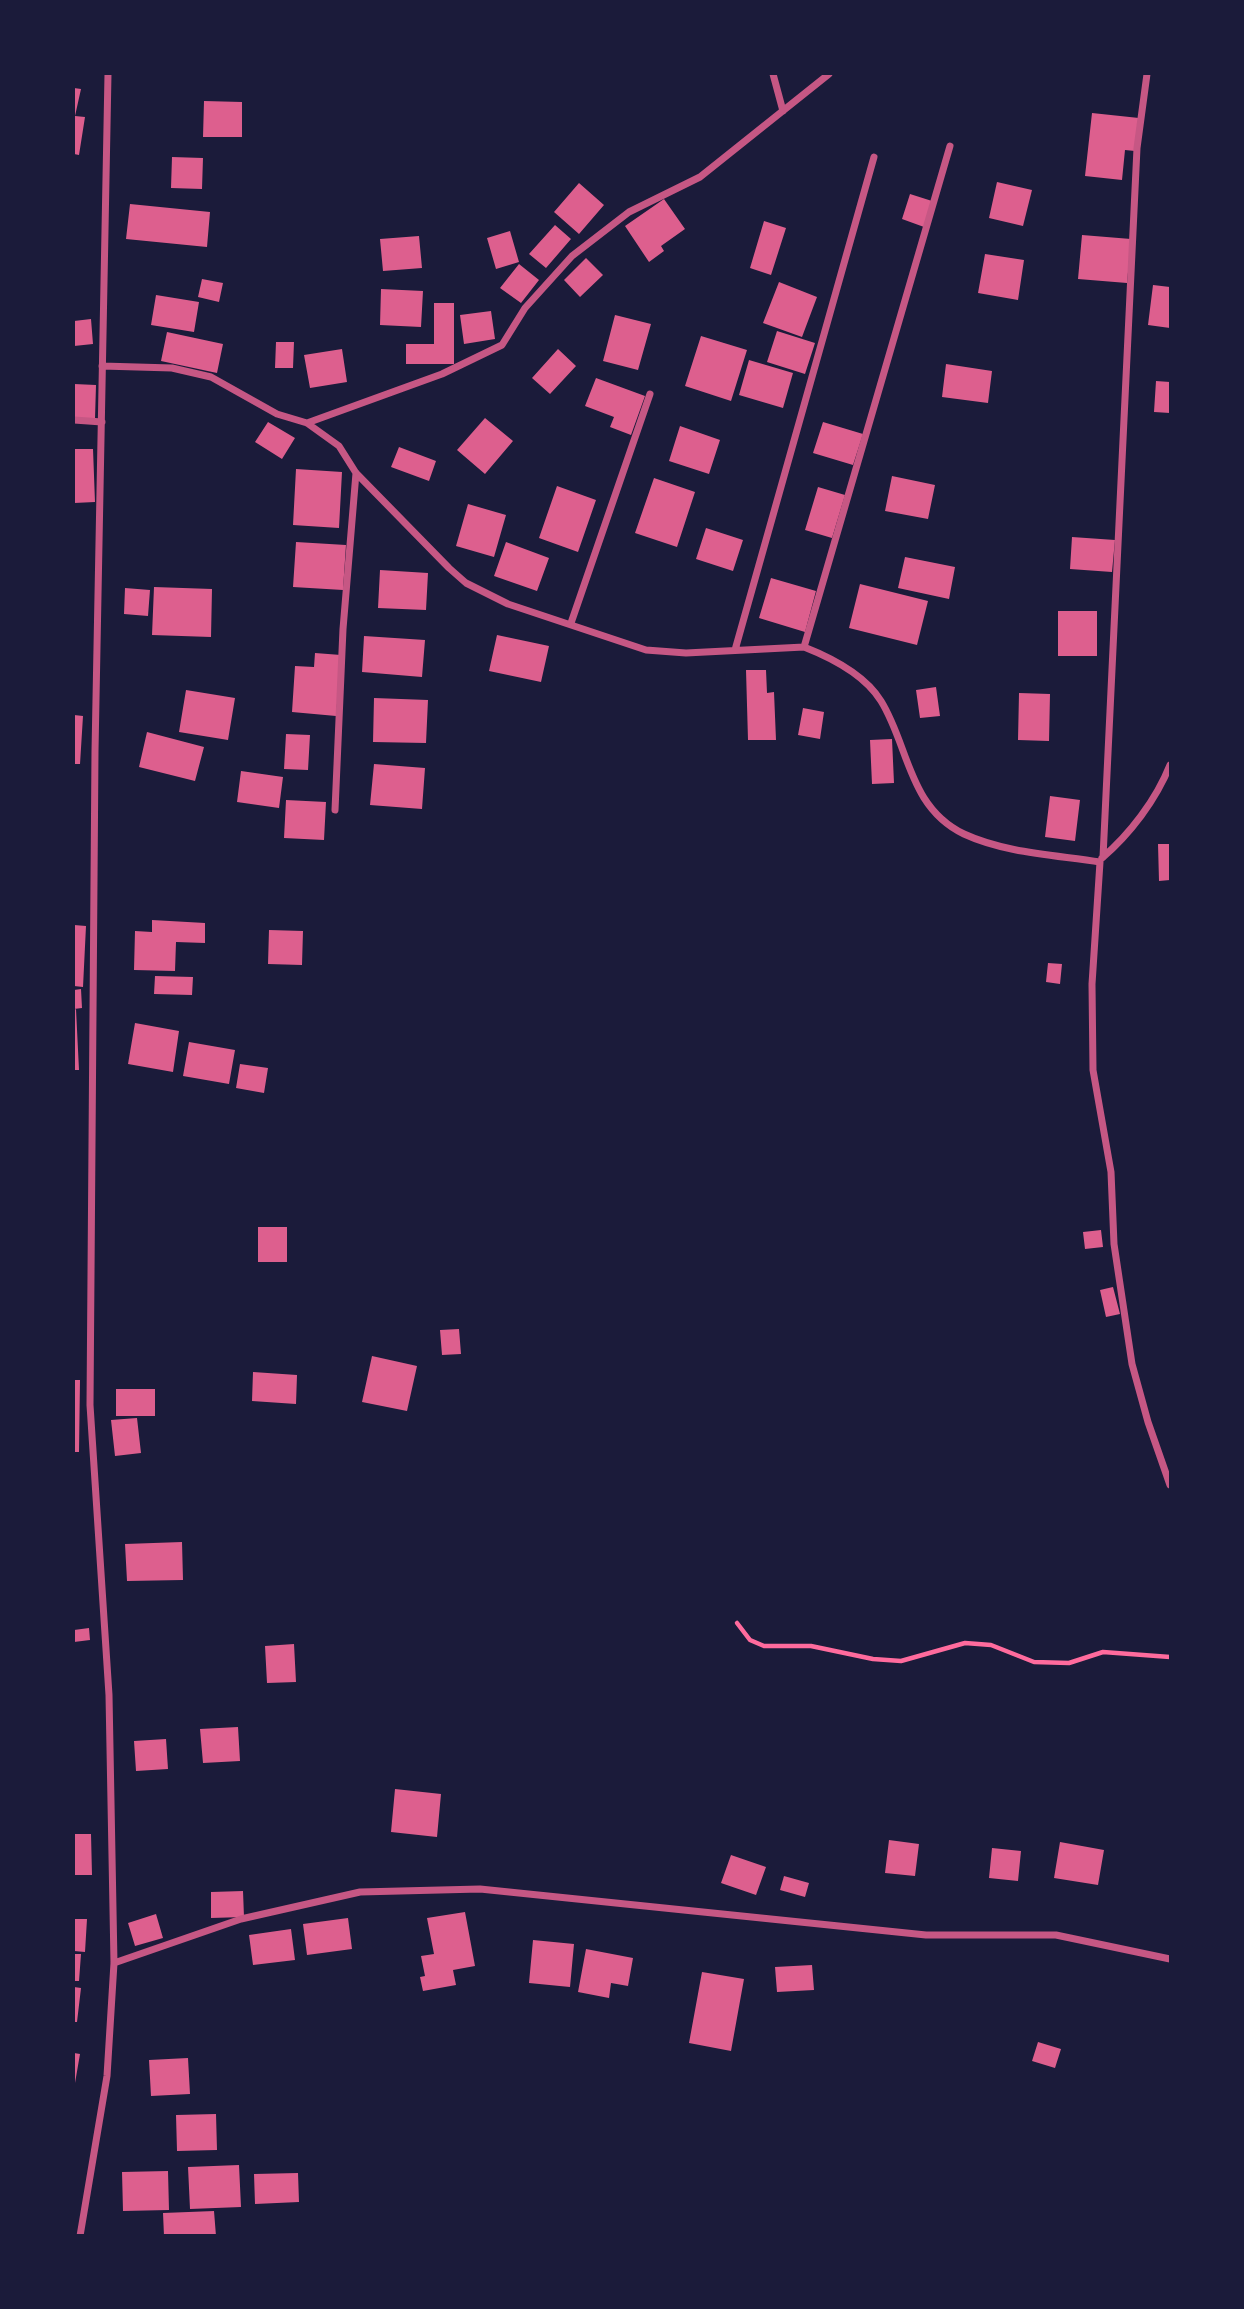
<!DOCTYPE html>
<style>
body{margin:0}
#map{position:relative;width:1244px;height:2309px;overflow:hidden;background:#1b1b3a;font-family:"Golos Text",sans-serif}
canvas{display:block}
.frame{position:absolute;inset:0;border:75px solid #1b1b3a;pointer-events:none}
</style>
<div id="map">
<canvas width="1244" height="2309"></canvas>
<div class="frame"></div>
</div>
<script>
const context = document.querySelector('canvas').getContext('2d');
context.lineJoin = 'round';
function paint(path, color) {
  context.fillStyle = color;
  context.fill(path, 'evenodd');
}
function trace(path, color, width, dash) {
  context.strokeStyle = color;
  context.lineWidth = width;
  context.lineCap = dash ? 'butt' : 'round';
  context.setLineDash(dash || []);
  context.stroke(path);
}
paint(new Path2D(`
 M74 88 81 89 75 116 85 117 79 155 74 154Z
 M204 101 242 102V137H203Z
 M1092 113 1139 118 1135 151 1125 150 1122 180 1085 176Z
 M172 157 203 158 202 189 171 188Z
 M997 182 1032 190 1023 226 989 218Z
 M579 183 604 205 579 234 554 212Z
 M910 194 932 201 924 227 902 219Z
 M664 199 685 229 661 246 664 251 649 262 625 226Z
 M130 204 210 212 207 247 126 239Z
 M764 221 786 228 771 275 750 268Z
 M555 225 571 239 546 268 529 254Z
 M510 231 519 262 496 269 487 238Z
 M1082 235 1131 239 1127 283 1078 279Z
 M419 236 422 268 383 271 380 239Z
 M985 254 1024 260 1018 300 978 293Z
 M586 258 603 275 580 297 564 280Z
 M519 264 539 280 521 303 500 288Z
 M202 279 223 283 219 302 198 297Z
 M779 282 817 297 802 337 763 323Z
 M1153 285 1170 287V328L1148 325Z
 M381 289 423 291 421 327 380 325Z
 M156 295 199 302 194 332 151 325Z
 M434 303H454V364H406V344H434Z
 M491 311 495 339 464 344 460 315Z
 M615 315 651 324 638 370 603 361Z
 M91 319 93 344 74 346V321Z
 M777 331 815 343 805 374 767 362Z
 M167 332 223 344 217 373 161 361Z
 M701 336 747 350 731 401 685 386Z
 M276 342H294L293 368H275Z
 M342 349 347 382 310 388 304 355Z
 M558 349 576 366 550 394 532 378Z
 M749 360 793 373 783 408 739 395Z
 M946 364 992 371 988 403 942 397Z
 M596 378 645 396 631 435 610 427 614 417 585 406Z
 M1156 381 1170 382V413L1154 412Z
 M74 384 96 385 95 419 74 418Z
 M485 418 513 441 485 474 457 450Z
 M268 422 295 438 282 459 255 442Z
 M823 422 863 434 853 465 813 453Z
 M680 426 720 440 709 474 669 461Z
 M399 447 436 461 429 481 391 467Z
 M74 449H93L95 502 74 503Z
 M296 469 342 472 339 528 293 525Z
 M892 476 935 485 928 519 885 511Z
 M654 478 695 492 677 547 635 533Z
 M557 486 596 500 578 552 539 538Z
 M818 487 845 495 832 538 805 530Z
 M468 504 506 515 494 557 456 546Z
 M706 528 743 540 733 571 696 559Z
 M1072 537 1115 540 1112 572 1070 569Z
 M296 542 346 545 343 590 293 587Z
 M506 542 549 558 537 591 494 576Z
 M905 557 955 567 949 599 898 588Z
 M380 570 428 573 426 610 378 608Z
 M771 578 816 591 805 632 759 618Z
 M860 584 928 601 917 645 849 628Z
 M154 587 212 589 211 637 152 635Z
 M125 588 150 590 148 616 124 614Z
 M1058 611H1097V656H1058Z
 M497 635 549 646 541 682 489 671Z
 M364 636 425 640 422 677 362 672Z
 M315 653 341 655 336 716 292 712 295 666 314 667Z
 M746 670H766L767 693 774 692 776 740H748Z
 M936 687 940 716 920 718 916 690Z
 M186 690 235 698 228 740 179 732Z
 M1019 693 1050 694 1049 741 1018 740Z
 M374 698 428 700 426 743 373 742Z
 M803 708 824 712 820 739 798 735Z
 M74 715 83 716 80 764H74Z
 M147 732 204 747 195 781 139 767Z
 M286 734 310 735 308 770 284 769Z
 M892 739 894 783 872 784 870 740Z
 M374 764 425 768 422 809 370 805Z
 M241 771 283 777 279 808 237 802Z
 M1050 796 1080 800 1075 841 1045 837Z
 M286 800 326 802 324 840 284 838Z
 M1158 844H1170V880L1159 881Z
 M152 920 205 923V943L176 942 175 971 134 970 135 931 152 932Z
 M74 925 86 926 83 987 74 986Z
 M269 930 303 931 302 965 268 964Z
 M1048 963 1062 964 1060 984 1046 982Z
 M155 976 193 977 192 995 154 994Z
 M81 989 82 1008 74 1009V990Z
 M76 1009 79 1070H74V1010Z
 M135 1023 179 1031 173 1072 128 1064Z
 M189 1042 235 1050 229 1084 183 1076Z
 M240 1064 268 1068 264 1093 236 1088Z
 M258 1227H287V1262H258Z
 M1101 1230 1103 1247 1085 1249 1083 1232Z
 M1113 1287 1120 1314 1106 1317 1100 1290Z
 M459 1329 461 1354 442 1355 440 1330Z
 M372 1356 417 1366 407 1411 362 1402Z
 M253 1372 297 1375 296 1404 252 1401Z
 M74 1380H80L79 1452H74Z
 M116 1389H155V1416H116Z
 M137 1418 141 1453 115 1456 111 1420Z
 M182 1542 183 1580 127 1581 125 1544Z
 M89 1628 90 1640 74 1642V1630Z
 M294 1644 296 1682 267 1683 265 1646Z
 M238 1727 240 1761 203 1763 200 1729Z
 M166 1739 168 1769 136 1771 134 1741Z
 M395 1789 441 1794 437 1837 391 1832Z
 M74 1834H91L92 1875H74Z
 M889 1840 919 1844 915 1876 885 1873Z
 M1060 1842 1104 1850 1098 1885 1054 1878Z
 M992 1848 1021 1851 1018 1881 989 1878Z
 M731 1855 766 1867 756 1895 721 1883Z
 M784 1876 809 1883 805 1897 780 1890Z
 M243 1891 244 1917 211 1918V1892Z
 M465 1912 475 1966 453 1970 456 1985 423 1991 420 1977 425 1976 421 1956 434 1954 427 1918Z
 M156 1914 163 1938 135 1946 128 1923Z
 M348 1918 352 1949 307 1955 303 1924Z
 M74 1919H87L85 1952 74 1951Z
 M291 1929 295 1960 253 1965 249 1935Z
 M533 1940 574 1944 570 1987 529 1983Z
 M586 1949 633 1958 628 1986 611 1983 609 1998 578 1992Z
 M74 1954H81L79 1981H74Z
 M812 1965 814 1990 777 1992 775 1967Z
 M702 1972 744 1979 731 2051 689 2043Z
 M74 1987 81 1988 77 2022H74Z
 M1038 2042 1061 2049 1055 2068 1032 2061Z
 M74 2053 80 2054 75 2083H74Z
 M188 2058 190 2094 151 2096 149 2060Z
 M216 2114 217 2150 177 2151 176 2115Z
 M239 2165 241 2207 190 2209 188 2167Z
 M168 2171 169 2210 123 2211 122 2172Z
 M298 2173 299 2202 255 2204 254 2174Z
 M214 2211 216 2236H164L163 2213Z`), '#dd5f8e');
trace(new Path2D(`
 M737 1623 750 1640 764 1646H811L873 1659 901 1661 965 1643 991 1645 1034 1662 1069 1663 1103 1652 1170 1657`), '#ff6b9d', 4.5);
trace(new Path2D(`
 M773 74 783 111
 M102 366 172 368 211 377 277 414 307 423 339 446 356 473 449 568 466 583 508 604 646 650 686 653 804 647C832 658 865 675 881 701 909 746 908 807 964 834 1005 853 1056 855 1100 862
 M74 420 102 422
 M307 423 442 374 502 345 525 308 572 256 629 212 700 177 829 74
 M571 623 650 394
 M804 647 950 146
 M735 650 874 157
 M335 810 343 629 356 473
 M1103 857 1137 148 1147 74
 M1102 858C1130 834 1156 800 1170 765
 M1100 862 1092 984 1093 1070 1111 1172 1114 1244 1132 1364 1148 1422 1170 1485
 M114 1963 241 1919 360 1892 480 1889 926 1935H1056L1170 1959
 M80 2236 107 2076 114 1963 109 1695 90 1405 95 751 108 74`), '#c65784', 7);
</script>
